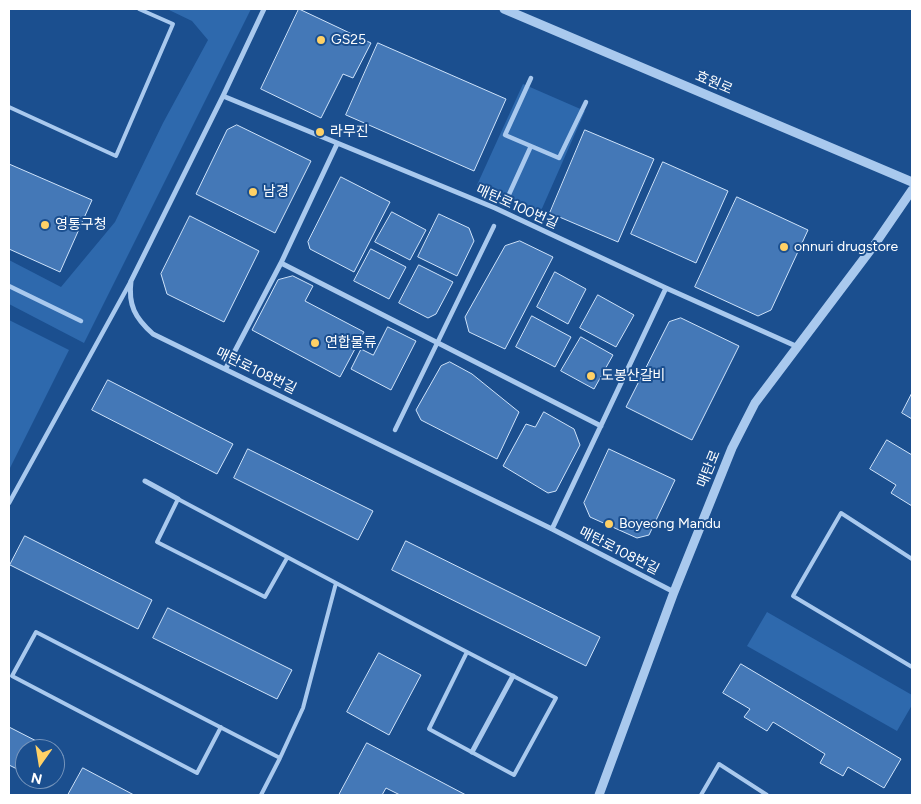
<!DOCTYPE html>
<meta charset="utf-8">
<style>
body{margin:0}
#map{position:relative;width:921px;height:804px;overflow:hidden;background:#1b4f8f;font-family:Figtree,sans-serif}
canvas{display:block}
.frame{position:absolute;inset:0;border:10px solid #fff;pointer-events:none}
.north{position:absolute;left:15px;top:739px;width:50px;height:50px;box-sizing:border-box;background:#1b4f8f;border:1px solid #7695bc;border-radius:50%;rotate:193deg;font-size:14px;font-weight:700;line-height:20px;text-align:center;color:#fff}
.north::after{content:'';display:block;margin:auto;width:18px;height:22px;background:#ffd166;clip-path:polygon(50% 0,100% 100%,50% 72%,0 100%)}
</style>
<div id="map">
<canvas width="921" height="804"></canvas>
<div class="frame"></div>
<div class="north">N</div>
</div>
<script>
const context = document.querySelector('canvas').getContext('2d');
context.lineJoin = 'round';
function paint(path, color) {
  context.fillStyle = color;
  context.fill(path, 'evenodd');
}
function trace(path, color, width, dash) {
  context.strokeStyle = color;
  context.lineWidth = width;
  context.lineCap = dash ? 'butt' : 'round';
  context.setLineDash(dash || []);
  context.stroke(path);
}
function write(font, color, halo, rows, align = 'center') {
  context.font = font + ' Figtree,"Noto Sans KR",sans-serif';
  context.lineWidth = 4;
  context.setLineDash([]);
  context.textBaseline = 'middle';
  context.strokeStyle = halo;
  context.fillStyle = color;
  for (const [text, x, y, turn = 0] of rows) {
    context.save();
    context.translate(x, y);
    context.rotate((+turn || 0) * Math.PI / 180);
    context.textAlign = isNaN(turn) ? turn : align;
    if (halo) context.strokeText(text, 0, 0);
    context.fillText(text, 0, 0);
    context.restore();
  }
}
paint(new Path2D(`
 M167 9H251L84 343 9 304V260L61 287 115 222 163 123 208 40 192 21Z
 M523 84 585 111 540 213 477 185Z
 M9 320 69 350 9 470Z
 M767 612 912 695V705L897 731 747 646Z`), '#2e69ad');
const building = new Path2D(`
 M299 9 371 43 353 78 343 74 321 118 261 89Z
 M378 43 506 99 474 171 346 115Z
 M237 125 311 161 275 233 196 194 227 130Z
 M585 130 654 159 618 242 550 213Z
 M663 162 728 191 696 263 631 234Z
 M9 164 92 200 60 272 9 249Z
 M341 177 390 202 354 272 310 249 308 242Z
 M737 197 808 230 771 310 758 316 695 287Z
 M392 212 426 230 410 260 375 242Z
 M439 214 469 228 474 241 457 276 418 257Z
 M190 216 259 251 224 322 167 294 161 274Z
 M520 241 553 257 505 349 469 332 465 317 505 246Z
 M371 249 406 267 389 299 354 281Z
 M419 265 453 282 436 314 428 318 399 303Z
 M555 272 586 289 568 324 537 307Z
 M293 276 313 286 305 301 364 332 340 377 252 330 278 280Z
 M598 295 634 315 616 347 580 328Z
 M532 316 571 337 555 367 516 347Z
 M681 318 739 346 692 440 626 407 669 322Z
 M388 327 416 341 391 390 351 369 361 349 373 355Z
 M581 337 613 355 594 389 561 371Z
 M450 362 472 374 519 412 497 459 421 420 416 410 441 366Z
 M108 380 233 444 217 474 92 410Z
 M912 393V419L902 413Z
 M544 412 574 429 580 445 556 491 548 493 503 466 526 424 535 427Z
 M887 440 912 455V506L891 493 896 485 870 469Z
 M248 449 373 511 358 540 234 478Z
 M609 449 675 480 649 535 637 538 590 517 584 503Z
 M25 536 152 600 138 629 10 565Z
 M406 541 600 637 586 666 392 570Z
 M168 608 292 670 277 699 153 638Z
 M379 653 421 675 389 735 347 712Z
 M741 664 901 759 884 788 848 767 843 776 820 763 825 754 773 722 767 731 744 717 750 709 723 693Z
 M9 727 52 749H25V773L9 765Z
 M367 743 466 795H400L386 788 382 795H339Z
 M55 751 63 755 55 770Z
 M83 768 134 795H68Z`);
paint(building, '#4478b7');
trace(building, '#cfe3fa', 1);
trace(new Path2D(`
 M9 107 116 156 173 24 139 9
 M287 558 265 597 157 542 178 499 336 583
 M912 559 841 513 793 596 912 667
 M221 727 197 773 12 676 36 632 280 758 261 795
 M280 758 303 708 336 583C409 622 482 660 556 698L514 775 429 729 467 652
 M701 795 719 764 767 795`), '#a9c9ee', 4);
trace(new Path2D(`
 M531 78 505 135 559 158 586 102
 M506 201 531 146
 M9 286 81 321
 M395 430 494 226
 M9 503 131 281`), '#a9c9ee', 4.5);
trace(new Path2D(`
 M264 9 223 96 131 281C128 305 135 318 153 334L552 529 674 592
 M223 96 495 208 666 288 798 347
 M281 263 601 426
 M226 368 281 263 337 144
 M145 481 178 499
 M552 529 666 288
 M472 752 513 676`), '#a9c9ee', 5);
trace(new Path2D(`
 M504 9 912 182
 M599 795 674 592 732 448 755 403 875 244 912 190`), '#a9c9ee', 9);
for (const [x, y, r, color] of [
 [321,40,5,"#ffd166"],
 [320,132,5,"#ffd166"],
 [253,192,5,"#ffd166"],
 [45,225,5,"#ffd166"],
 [784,247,5,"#ffd166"],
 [315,343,5,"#ffd166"],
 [591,376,5,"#ffd166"],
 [609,524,5,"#ffd166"]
]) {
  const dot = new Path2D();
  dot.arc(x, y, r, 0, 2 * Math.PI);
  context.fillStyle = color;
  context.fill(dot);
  trace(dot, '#1b4f8f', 2);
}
write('14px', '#fff', '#1b4f8f', [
 ["GS25",331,40],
 ["라무진",330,132],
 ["남경",263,192],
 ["영통구청",55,225],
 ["onnuri drugstore",794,247],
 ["연합물류",325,343],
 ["도봉산갈비",601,376],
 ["Boyeong Mandu",619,524]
], 'left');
write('14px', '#fff', '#1b4f8f', [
 ["효원로",714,83,23],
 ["매탄로100번길",517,207,24],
 ["매탄로108번길",256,371,26],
 ["매탄로",709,469,-68],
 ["매탄로108번길",619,551,27]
]);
</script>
